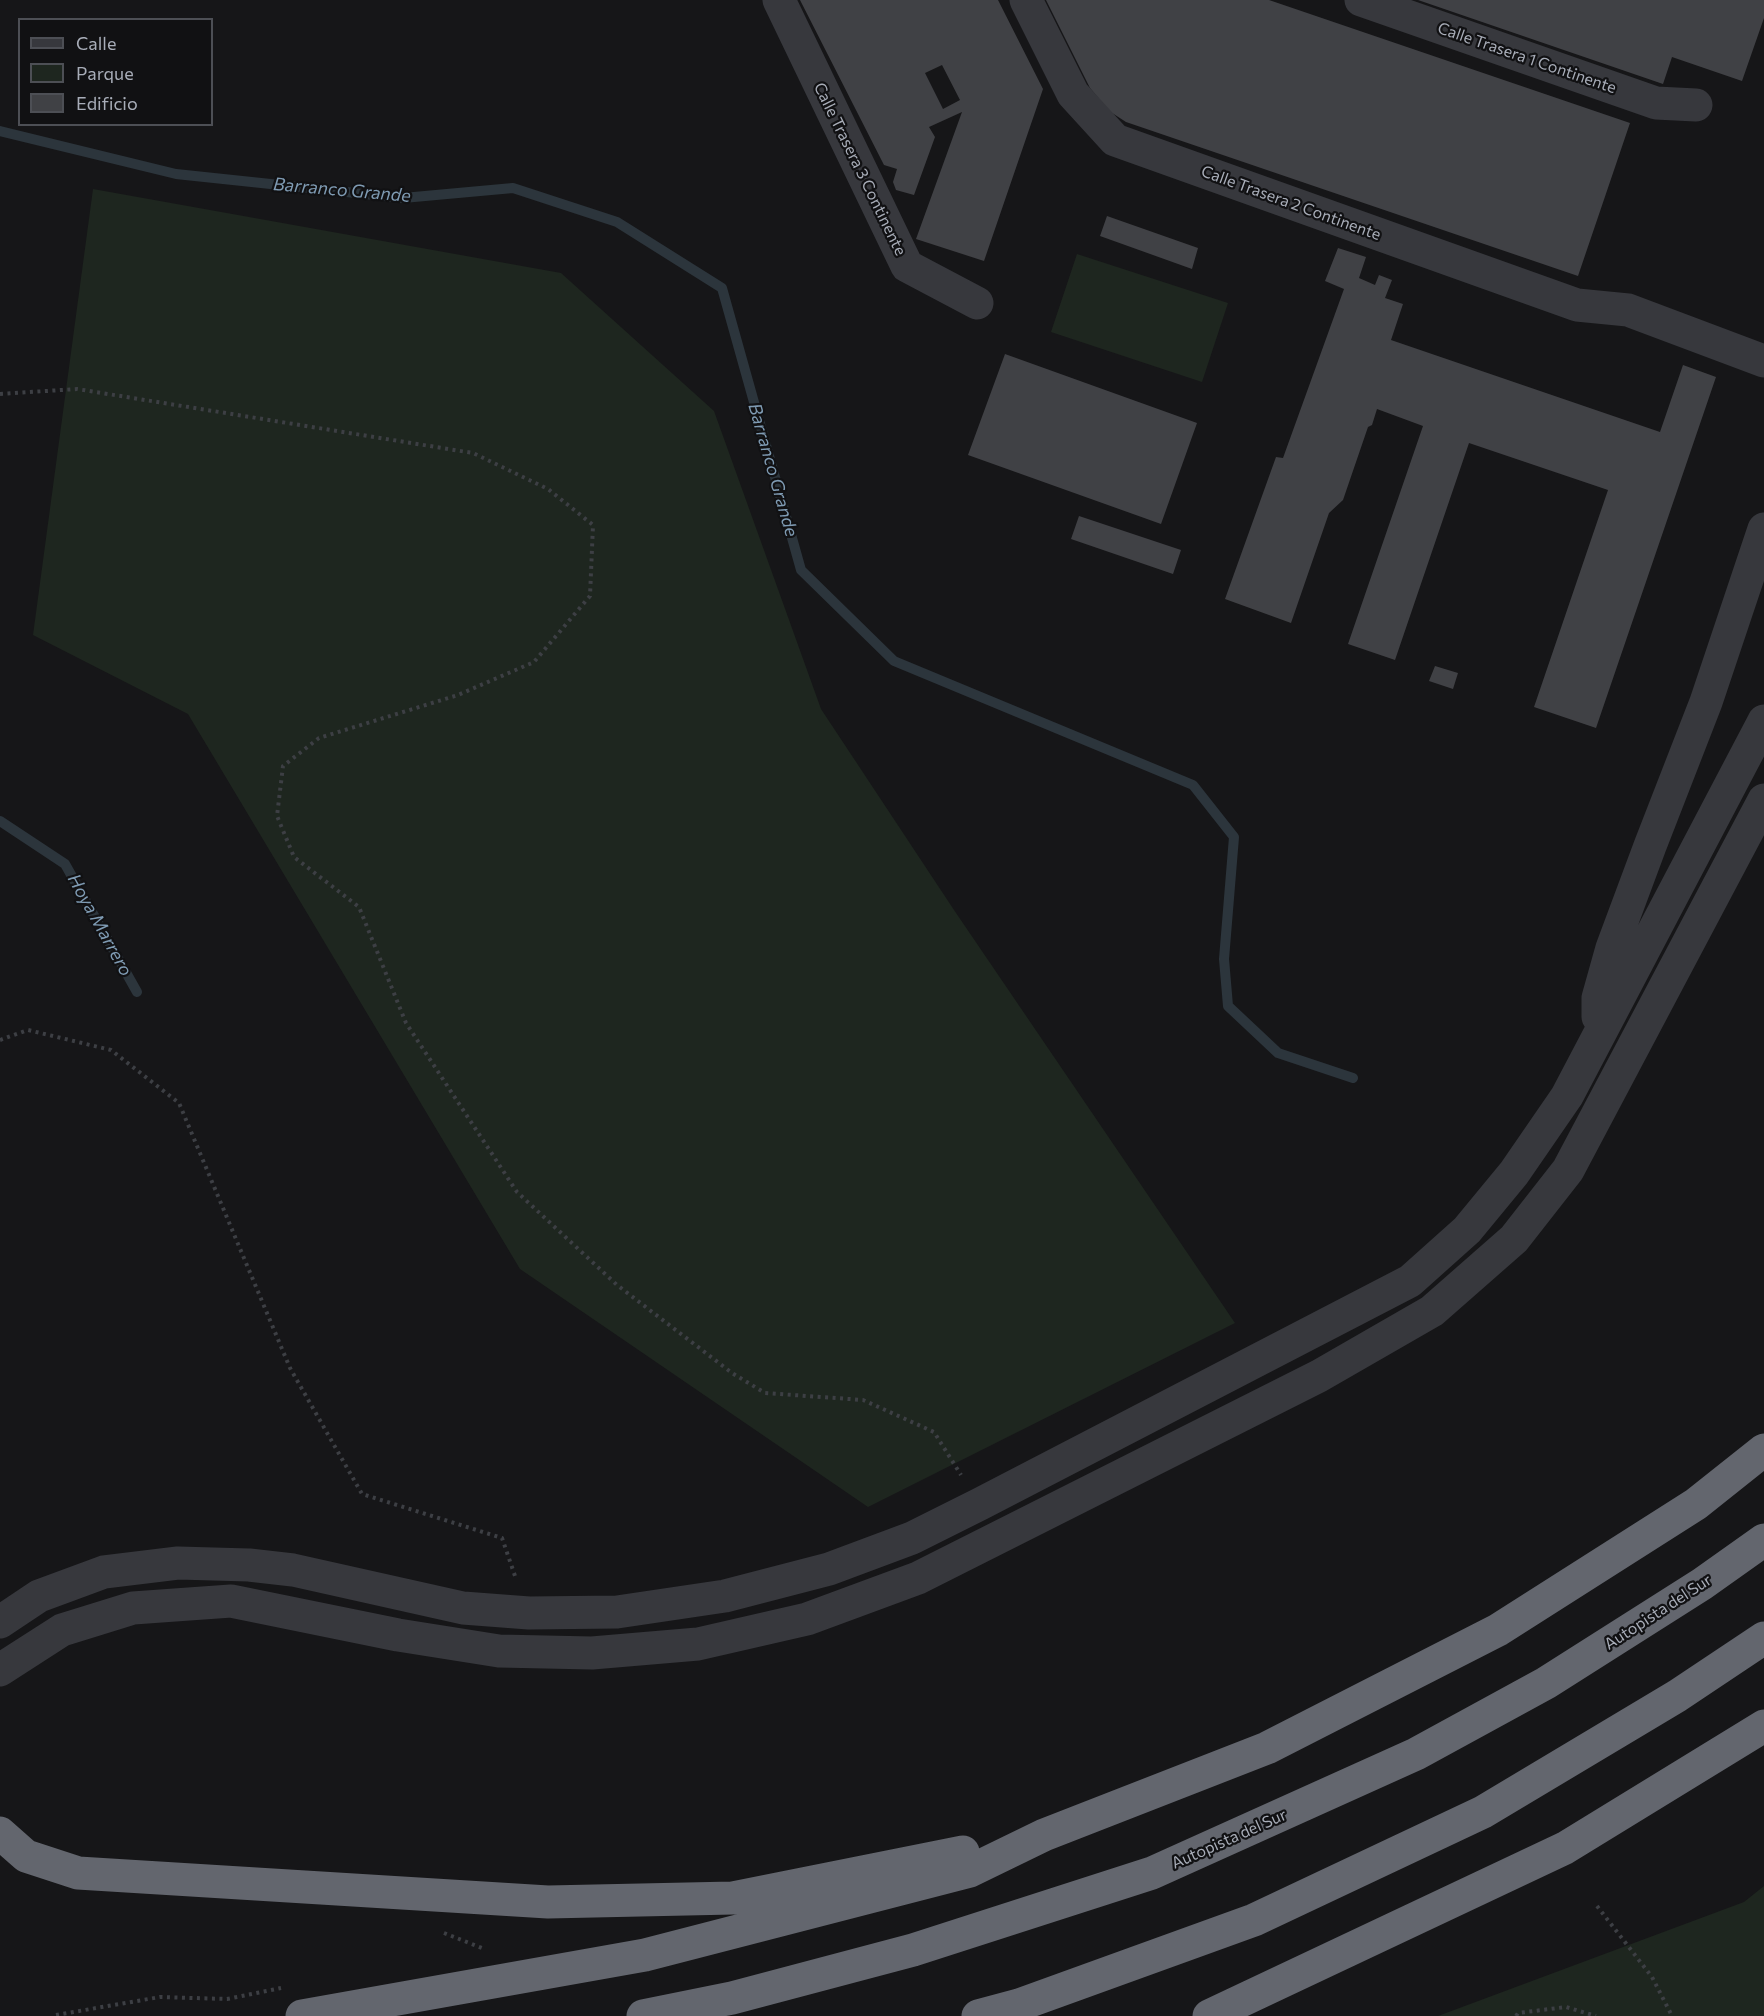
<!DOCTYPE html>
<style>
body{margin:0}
#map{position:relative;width:1764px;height:2016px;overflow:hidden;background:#161618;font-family:Commissioner,sans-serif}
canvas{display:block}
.legend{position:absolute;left:18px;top:18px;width:195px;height:108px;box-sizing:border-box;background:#111113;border:2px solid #4d4f55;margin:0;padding:8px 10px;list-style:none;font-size:18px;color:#a8adb8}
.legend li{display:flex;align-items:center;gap:12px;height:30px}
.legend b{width:30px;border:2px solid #4d4f55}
</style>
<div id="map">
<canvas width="1764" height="2016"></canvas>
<ul class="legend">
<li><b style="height:8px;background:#37383d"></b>Calle</li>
<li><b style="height:16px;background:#1e261f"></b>Parque</li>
<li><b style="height:16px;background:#404145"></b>Edificio</li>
</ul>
</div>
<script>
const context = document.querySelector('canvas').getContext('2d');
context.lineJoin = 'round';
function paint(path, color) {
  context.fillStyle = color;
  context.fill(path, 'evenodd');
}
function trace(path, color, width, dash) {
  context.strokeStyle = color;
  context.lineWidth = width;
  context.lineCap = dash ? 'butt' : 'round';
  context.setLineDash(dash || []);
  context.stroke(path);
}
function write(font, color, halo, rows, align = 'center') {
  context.font = font + ' Commissioner,sans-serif';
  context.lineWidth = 4.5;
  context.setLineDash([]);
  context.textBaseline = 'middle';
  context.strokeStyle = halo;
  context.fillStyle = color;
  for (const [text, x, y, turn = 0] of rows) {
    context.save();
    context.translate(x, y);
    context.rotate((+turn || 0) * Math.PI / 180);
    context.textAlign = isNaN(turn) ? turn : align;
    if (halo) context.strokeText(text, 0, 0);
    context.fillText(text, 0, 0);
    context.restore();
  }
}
paint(new Path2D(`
 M93 189 561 273 714 411 821 709 954 910 1235 1323 868 1507 520 1269 188 714 33 635Z
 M1077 254 1228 303 1202 382 1051 332Z
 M1764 1886V2016H1438L1744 1902Z`), '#1e261f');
trace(new Path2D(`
 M0 131 176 174 403 198 513 188 617 222 722 288 801 570 894 661 1193 785 1234 837 1224 959 1228 1006 1278 1053 1353 1078
 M0 821 65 864 137 992`), '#2c353c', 10);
paint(new Path2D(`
 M800 0H998L1043 89 984 261 916 239 962 112 929 127 935 137 914 195 896 190 893 182 897 169 884 165ZM942 65 960 100 943 109 925 73Z
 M1046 0H1269L1630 123 1578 276 1126 122 1109 111 1090 88Z
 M1418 0H1764V18L1742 81 1672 57 1663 84Z
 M1107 216 1198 248 1192 269 1100 236Z
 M1338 248 1366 257 1359 278 1375 285 1379 275 1392 280 1385 298 1403 304 1391 340 1660 432 1683 365 1716 377 1596 728 1534 707 1608 490 1469 443 1395 660 1348 644 1423 426 1377 409 1372 425 1368 427 1343 500 1329 513 1291 623 1225 599 1276 457 1283 458 1344 289 1325 281Z
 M1005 354 1197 423 1161 524 968 455Z
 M1079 516 1181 550 1173 574 1071 539Z
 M1435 666 1458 673 1453 689 1429 681Z`), '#404145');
trace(new Path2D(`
 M0 394 77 389 473 453 548 489 593 525 590 596 534 662 458 695 319 738 283 766 277 816 294 857 359 907 406 1023 517 1192 617 1285 732 1373 765 1393 863 1400 934 1432 961 1475
 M0 1040 28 1030 111 1050 179 1103 290 1368 362 1494 502 1538 515 1576
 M1597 1906 1652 1977 1672 2016
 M444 1933 482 1948
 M56 2015 160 1997 227 1999 281 1988
 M1516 2016 1518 2013 1566 2007 1596 2016`), '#3d3f44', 4, [3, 4.5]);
trace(new Path2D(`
 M779 0 907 266 977 303
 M1026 0 1073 94 1115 140 1577 305 1628 310 1764 361
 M1361 0 1656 103 1696 105
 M1598 1017V998L1612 948 1650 846 1706 702 1764 529
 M0 1622 39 1596 104 1572 178 1563 249 1565 293 1570 463 1608 529 1613 617 1612 725 1596 829 1569 912 1538 980 1504 1410 1281 1467 1230 1514 1173 1567 1096 1764 721
 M0 1670 62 1630 133 1608 231 1601 398 1635 499 1651 592 1653 698 1644 807 1619 918 1578 1319 1376 1432 1311 1514 1239 1568 1170 1764 800`), '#37383d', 33);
trace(new Path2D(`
 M0 1833 26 1856 78 1873 548 1902 733 1898 963 1852
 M302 2016 645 1955 970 1871 1044 1835 1267 1748 1498 1630 1696 1504 1764 1450
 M643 2016 732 1998 913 1950 1152 1873 1416 1754 1546 1683 1702 1584 1764 1540
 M978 2016 1019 2005 1254 1920 1483 1812 1677 1696 1764 1638
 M1209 2016 1565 1848 1764 1726`), '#63666e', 33);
write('16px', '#a8adb8', '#111113', [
 ["Calle Trasera 1 Continente",1527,58,19],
 ["Calle Trasera 3 Continente",860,169,64],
 ["Calle Trasera 2 Continente",1291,203,20],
 ["Autopista del Sur",1658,1612,-33],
 ["Autopista del Sur",1229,1839,-24]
]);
write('italic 18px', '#7f9bb3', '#111113', [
 ["Barranco Grande",342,190,5],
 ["Barranco Grande",773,470,74],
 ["Hoya Marrero",100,925,61]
]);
</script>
